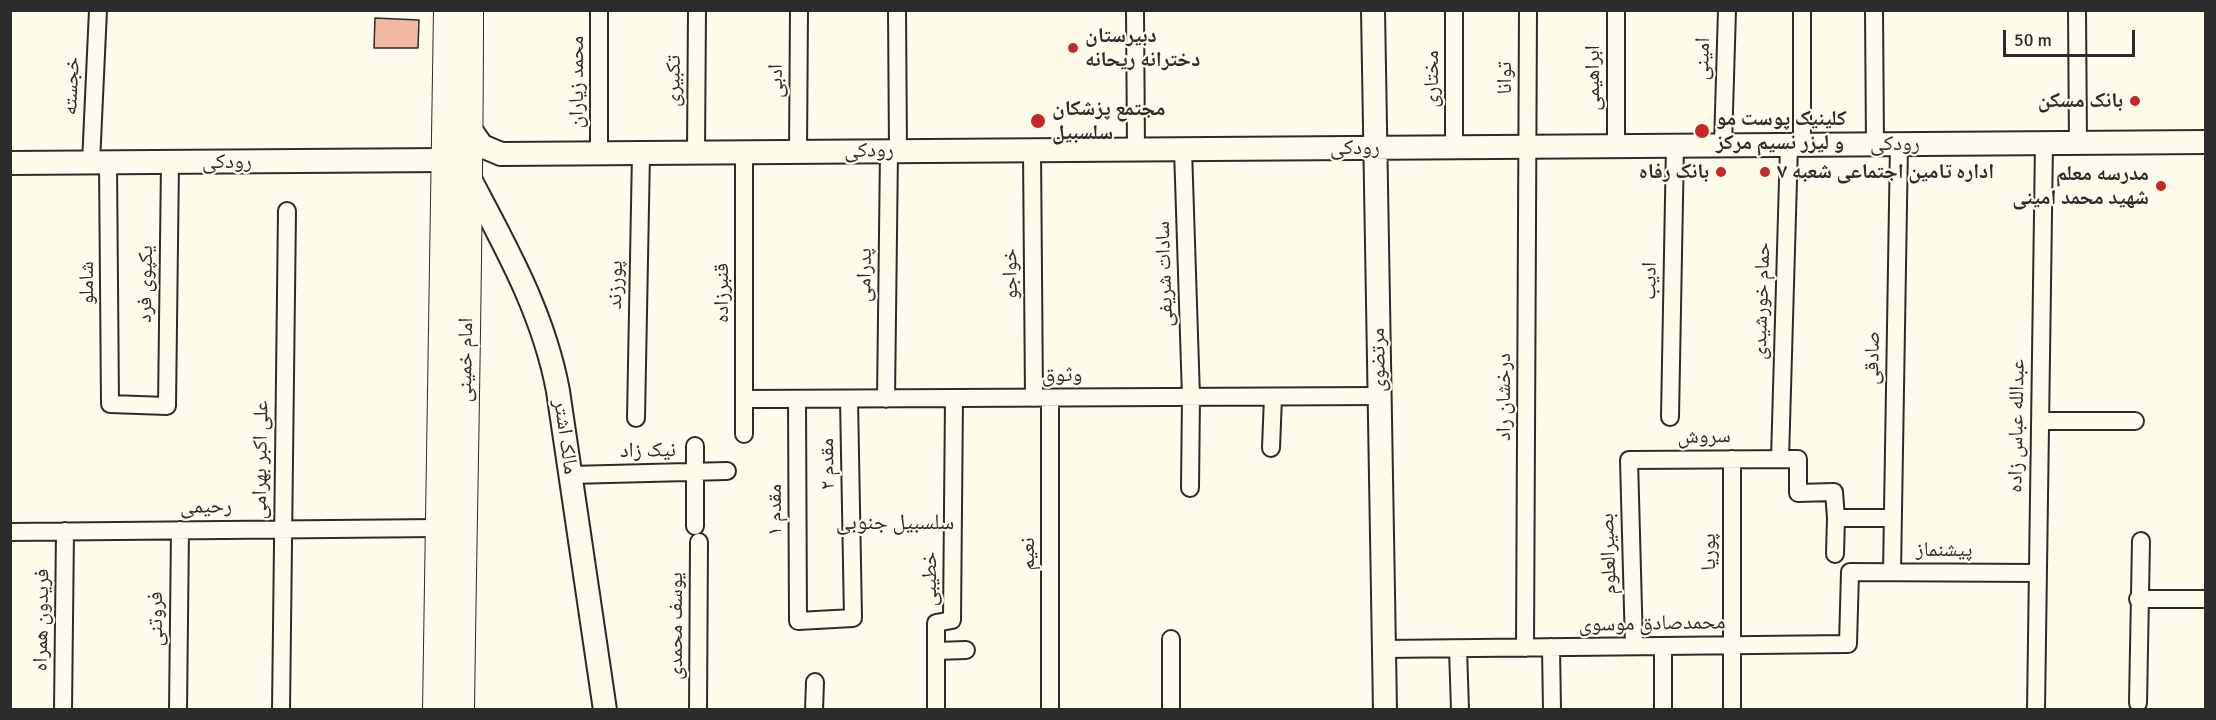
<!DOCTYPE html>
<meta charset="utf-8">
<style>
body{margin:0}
#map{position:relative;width:2216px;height:720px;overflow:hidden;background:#fdfbea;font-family:Signika,sans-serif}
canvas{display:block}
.frame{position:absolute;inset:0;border:12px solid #2b2b2b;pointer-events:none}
.scale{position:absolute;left:2003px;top:30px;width:132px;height:27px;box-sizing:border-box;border:3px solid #2b2b2b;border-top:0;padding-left:8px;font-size:18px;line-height:21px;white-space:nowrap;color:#2b2b2b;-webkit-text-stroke:4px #fdfbea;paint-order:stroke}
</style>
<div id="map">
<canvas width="2216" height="720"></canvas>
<div class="frame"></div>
<div class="scale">50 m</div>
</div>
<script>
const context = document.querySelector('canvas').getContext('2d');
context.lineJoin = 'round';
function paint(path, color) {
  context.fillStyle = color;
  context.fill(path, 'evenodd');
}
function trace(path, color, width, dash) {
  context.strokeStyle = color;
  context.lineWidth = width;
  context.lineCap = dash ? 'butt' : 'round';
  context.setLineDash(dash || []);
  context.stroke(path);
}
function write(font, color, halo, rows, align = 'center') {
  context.font = font + ' Signika,"Noto Naskh Arabic",sans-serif';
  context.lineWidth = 4.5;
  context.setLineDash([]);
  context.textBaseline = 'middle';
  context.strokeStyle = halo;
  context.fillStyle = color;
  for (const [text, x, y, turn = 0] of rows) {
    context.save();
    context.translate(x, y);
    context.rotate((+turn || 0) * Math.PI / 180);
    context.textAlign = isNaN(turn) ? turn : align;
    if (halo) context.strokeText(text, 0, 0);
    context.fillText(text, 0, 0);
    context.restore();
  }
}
const building = new Path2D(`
 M375 18 419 20 418 48H374Z`);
paint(building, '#f2b8a0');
trace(building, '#2b2b2b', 1.5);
const street = new Path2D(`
 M599 10V153
 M897 10 898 151
 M1135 10 1136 149
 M1454 10V147
 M1616 10V146
 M1802 10V145
 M1874 10 1875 144
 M2077 10 2078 143
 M1723 145 1727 10
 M1183 149 1191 397 1190 488
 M1032 150 1034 398
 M696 152 697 10
 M744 152V434
 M798 152 799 10
 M91 163 98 10
 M108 163 110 404 167 406 170 162
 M745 399 1379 396
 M797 399 798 621 853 618 849 399
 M886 399 889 151
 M1670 417 1675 145
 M636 418 641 153
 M2040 421H2135
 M695 446V526
 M1271 448 1273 397
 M1732 459V710
 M1780 459 1789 145
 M570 475 727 471
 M10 532 438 528
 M1835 554 1836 518H1893
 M1892 572 1899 144
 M2138 599H2206
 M1171 639V710
 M1634 646 1629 460 1798 459V493L1834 492 1836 518
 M1663 646V710
 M1551 647 1552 710
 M1525 648 1528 10
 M1384 649 1848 644 1850 572 2038 573
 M1458 649 1460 710
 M936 651 966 650
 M2138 703 2141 541
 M63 710 65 531
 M178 710 180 530
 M281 710 287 211
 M698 710 699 542
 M814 710 815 682
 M936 710V623L952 620 954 398
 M1050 710V398
 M2036 710 2044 143`);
const secondary = new Path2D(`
 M1373 10 1385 710
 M470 129 482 146 501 154 2206 142
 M10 163 444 160
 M471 181C507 249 544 315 558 391L605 710`);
const primary = new Path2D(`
 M436 710 447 10
 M461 710C464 476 470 244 470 10`);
trace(street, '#2b2b2b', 20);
trace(secondary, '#2b2b2b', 26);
trace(primary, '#2b2b2b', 28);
trace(street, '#fdfbea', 16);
trace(secondary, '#fdfbea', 22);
trace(primary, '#fdfbea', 26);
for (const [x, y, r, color] of [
 [1073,48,6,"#c62828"],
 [2135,101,6,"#c62828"],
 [1038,121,8,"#c62828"],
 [1702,131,8,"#c62828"],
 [1721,172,6,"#c62828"],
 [1765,172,6,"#c62828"],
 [2161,186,6,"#c62828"]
]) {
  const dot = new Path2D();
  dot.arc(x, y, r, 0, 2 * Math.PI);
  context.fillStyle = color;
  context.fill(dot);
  trace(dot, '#fdfbea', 2);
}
write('bold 21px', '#2b2b2b', '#fdfbea', [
 ["دبیرستان",1085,36],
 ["دخترانه ریحانه",1085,60],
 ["بانک مسکن",2123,101,"right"],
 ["مجتمع پزشکان",1052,109],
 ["سلسبیل",1052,133],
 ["کلینیک پوست مو",1716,119],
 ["و لیزر نسیم مرکز",1716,143],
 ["بانک رفاه",1709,172,"right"],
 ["اداره تامین اجتماعی شعبه ۷",1777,172],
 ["مدرسه معلم",2149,174,"right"],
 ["شهید محمد امینی",2149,198,"right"]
], 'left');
write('21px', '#2b2b2b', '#fdfbea', [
 ["امینی",1703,59,-88],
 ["توانا",1505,78,-90],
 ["ابراهیمی",1593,78,-90],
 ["مختاری",1432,79,-90],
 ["تکبیری",674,81,-89],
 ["ادبی",776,81,-90],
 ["محمد زیاران",577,82,-90],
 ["خجسته",72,86,-87],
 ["رودکی",1895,144],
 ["رودکی",1355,148],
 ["رودکی",869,151,-1],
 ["رودکی",227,162],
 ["خواجو",1011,274,-91],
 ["سادات شریفی",1165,274,-92],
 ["پدرامی",865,275,-89],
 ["ادیب",1650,281,-89],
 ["شاملو",87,283,-90],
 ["یکپوی فرد",146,284,-89],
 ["پورزند",616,285,-89],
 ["قنبرزاده",722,293,-90],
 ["حمام خورشیدی",1762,301,-88],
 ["صادقی",1873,358,-89],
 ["امام خمینی",466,360,-89],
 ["مرتضوی",1379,360,-91],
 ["وثوق",1062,375],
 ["درخشان راد",1504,397,-90],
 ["عبدالله عباس زاده",2017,426,-89],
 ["مالک اشتر",565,437,82],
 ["سروش",1704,437,-1],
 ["نیک زاد",648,451,-1],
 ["علی اکبر بهرامی",261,460,-89],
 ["مقدم ۲",828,464,-91],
 ["رحیمی",206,507,-1],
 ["مقدم ۱",775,510,-90],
 ["پیشنماز",1944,550],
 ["پوریا",1709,552,-90],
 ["نعیم",1028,554,-90],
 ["بصیرالعلوم",1609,554,-92],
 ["خطیبی",930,579,-90],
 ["فروتنی",156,619,-90],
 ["فریدون همراه",42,620,-89],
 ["محمدصادق موسوی",1652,624,-1],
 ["یوسف محمدی",676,626,-90]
]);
write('22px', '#2b2b2b', '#fdfbea', [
 ["سلسبیل جنوبی",895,523]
]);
</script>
